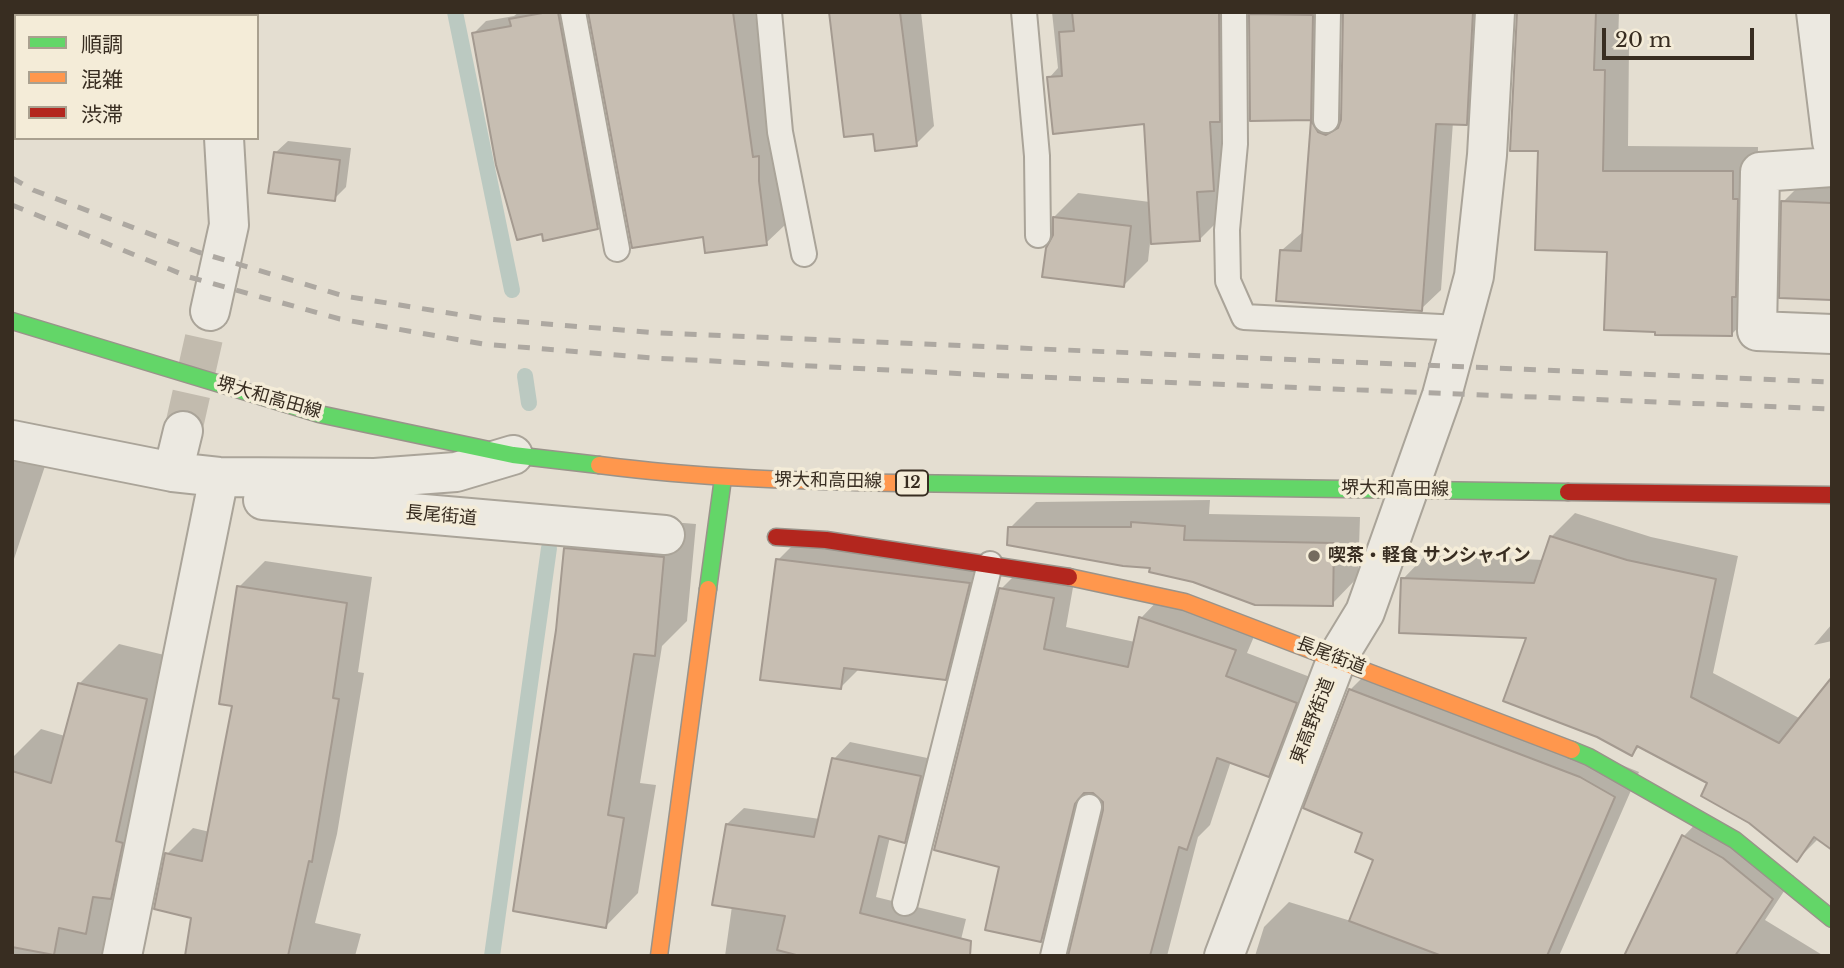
<!DOCTYPE html>
<meta charset="utf-8">
<style>
body{margin:0}
#map{position:relative;width:1844px;height:968px;overflow:hidden;background:#e4ded1;font-family:"Libre Baskerville","Noto Sans JP",serif}
canvas{display:block}
.frame{position:absolute;inset:0;border:14px solid #382d21;pointer-events:none}
.legend{position:absolute;left:14px;top:14px;width:245px;height:126px;box-sizing:border-box;background:#f4ecd8;border:2px solid #a9a08f;margin:0;padding:9px 12px;list-style:none;font-size:21px;color:#382d21}
.legend li{display:flex;align-items:center;gap:14px;height:35px}
.legend b{width:35px;border:2px solid #a9a08f}
.scale{position:absolute;left:1602px;top:28px;width:152px;height:32px;box-sizing:border-box;border:4px solid #382d21;border-top:0;padding-left:9px;font-size:21px;line-height:24px;white-space:nowrap;color:#382d21;-webkit-text-stroke:5px #f4ecd8;paint-order:stroke}
</style>
<div id="map">
<canvas width="1844" height="968"></canvas>
<div class="frame"></div>
<ul class="legend">
<li><b style="height:9px;background:#63d668"></b>順調</li>
<li><b style="height:9px;background:#ff974d"></b>混雑</li>
<li><b style="height:9px;background:#b3261e"></b>渋滞</li>
</ul>
<div class="scale">20 m</div>
</div>
<script>
const context = document.querySelector('canvas').getContext('2d');
context.lineJoin = 'round';
function paint(path, color) {
  context.fillStyle = color;
  context.fill(path, 'evenodd');
}
function trace(path, color, width, dash) {
  context.strokeStyle = color;
  context.lineWidth = width;
  context.lineCap = dash ? 'butt' : 'round';
  context.setLineDash(dash || []);
  context.stroke(path);
}
function write(font, color, halo, rows, align = 'center') {
  context.font = font + ' "Libre Baskerville","Noto Sans JP",serif';
  context.lineWidth = 7;
  context.setLineDash([]);
  context.textBaseline = 'middle';
  context.strokeStyle = halo;
  context.fillStyle = color;
  for (const [text, x, y, turn = 0] of rows) {
    context.save();
    context.translate(x, y);
    context.rotate((+turn || 0) * Math.PI / 180);
    context.textAlign = isNaN(turn) ? turn : align;
    if (halo) context.strokeText(text, 0, 0);
    context.fillText(text, 0, 0);
    context.restore();
  }
}
paint(new Path2D(`
 M519 12H573L609 215 597 227 474 33 486 21 514 16Z
 M590 12H755L785 225 766 243 705 235Z
 M831 12H921L934 126 916 144 874 132Z
 M1052 12H1236L1222 217 1200 239 1150 243 1148 261 1124 285 1055 236 1054 217 1078 193 1150 202 1146 122 1049 78 1058 68Z
 M1285 12H1332L1337 113 1343 115 1345 12H1492L1486 103 1466 123 1453 122 1441 290 1421 309 1282 250 1304 231 1313 118 1289 119Z
 M1517 12H1619L1618 45H1629L1628 146 1758 147 1756 309 1731 335 1609 250Z
 M288 141 351 148 346 187 334 199 275 153Z
 M1807 178 1832 179V299L1783 202Z
 M12 455 45 466 12 565Z
 M1210 500 1209 514 1360 517 1358 577 1332 604 1152 566 1010 528 1036 502Z
 M1575 513 1651 537 1738 556 1713 673 1801 719 1819 838 1797 860 1709 782 1640 746 1632 754 1529 637 1403 579 1426 555 1544 560 1551 537Z
 M598 516 696 524 687 621 662 646 640 783 656 785 638 893 606 926 558 630 565 549Z
 M800 538 991 562 967 656 945 678 860 668 841 687 778 560Z
 M265 561 372 577 358 672 364 673 337 834 315 923 361 934 355 956H188L193 917 167 854 193 828 210 832 234 705 239 587Z
 M1024 566 1075 576 1066 627 1135 642 1141 618 1163 595 1258 627 1247 653 1318 680 1291 752 1268 775 1231 761 1210 825 1198 837 1167 956H1070L1105 810 1101 795 1093 793 1063 917 1041 940 1001 865V589Z
 M1832 624V641L1814 645Z
 M119 644 185 660 132 956H12V758L41 729 65 736 79 684Z
 M1375 665 1639 772 1559 956H1255L1264 927 1289 902 1351 921 1375 859 1365 832 1350 690Z
 M850 742 937 760 921 824 904 841 890 837 876 897 966 919 957 956H725L732 906 727 824 744 808 820 819 834 759Z
 M1705 814 1794 876 1765 920 1824 956H1626L1684 836Z`), '#0003');
trace(new Path2D(`
 M455 12 512 290
 M525 376 529 403
 M492 956 549 548`), '#bbc9c1', 16);
const building = new Path2D(`
 M548 12H558L598 229 543 241 542 234 517 240 496 165 472 33 511 26 509 19Z
 M588 12H733L753 157 759 156V181L767 245 705 253 703 237 632 248Z
 M829 12H900L917 146 875 151 873 134 844 137Z
 M1072 12H1219L1220 122H1210L1214 191 1197 192 1200 241 1151 244 1144 124 1053 134 1047 77 1062 76 1059 32 1074 31Z
 M1343 12H1473L1467 125 1436 124 1422 311 1276 301 1280 250 1301 251 1311 120 1250 121 1249 14 1313 15 1311 120 1318 132 1326 135 1338 128 1341 120Z
 M1517 12H1596L1594 70H1605L1603 171H1733V199H1738L1736 297H1732V336L1655 335V332L1604 330 1607 252 1535 250 1538 151H1510Z
 M274 152 340 160 335 201 268 193Z
 M1781 201 1832 203V300L1779 298Z
 M1053 217 1131 226 1124 287 1042 277 1046 248 1053 235Z
 M1131 522 1185 526 1184 540 1334 543 1333 606 1255 605 1193 582 1149 572 1150 568 1123 566 1007 545 1008 527H1131Z
 M1550 536 1627 560 1716 579 1691 697 1779 743 1832 677V850L1814 837 1797 862 1749 823 1701 796 1707 783 1637 746 1632 756 1597 737 1503 701 1526 638 1399 633 1401 578 1534 583Z
 M564 548 664 557 655 656 634 654 608 815 624 818 606 928 513 911 556 630Z
 M776 559 970 583 946 680 844 668 841 689 760 680Z
 M237 586 347 603 333 698 339 699 312 862 309 861 288 956H185L191 918 154 909 165 853 202 861 232 706 219 704Z
 M999 588 1054 598 1044 649 1128 667 1139 617 1236 650 1226 676 1297 703 1269 777 1217 758 1187 850 1179 847 1150 956H1068L1103 810V802L1093 793H1084L1075 804 1041 942 985 930 999 867 934 850Z
 M78 683 147 699 116 841 123 843 111 899 93 897 86 934 59 928 54 955 12 947V771L51 783Z
 M1349 689 1580 777 1615 797 1547 956H1442L1349 921 1373 860 1355 852 1362 833 1303 808Z
 M832 758 921 776 905 843 879 836 860 913 971 941 970 956H800L777 950 785 916 712 905 726 824 814 837Z
 M1682 835 1723 858 1773 899 1735 956H1624Z`);
paint(building, '#c7beb2');
trace(building, '#a49a90', 2);
trace(new Path2D(`
 M183 431 210 311`), '#c2bbae', 38, [38, 19]);
const lane = new Path2D(`
 M573 12 617 249
 M769 12 780 132 804 254
 M1024 12 1037 156 1038 235
 M1234 12 1235 144 1227 230 1228 281 1244 317 1460 328
 M1326 120 1328 12
 M905 903 990 564
 M1053 956 1089 807`);
const street = new Path2D(`
 M1816 12 1832 142
 M229 16V12
 M1832 167 1760 172 1757 331 1832 334
 M210 311 229 225 224 138
 M12 440 173 472 219 477 375 478 456 472 513 455
 M173 472 183 431
 M263 500 665 535
 M122 956 219 477
 M1224 956 1337 658 1365 612 1442 395 1474 276 1487 155 1495 12`);
const fast = new Path2D(`
 M12 321 319 414 513 455 599 465
 M899 483 1568 492
 M708 589 723 478
 M1572 750 1589 757 1735 840 1832 919`);
const slow = new Path2D(`
 M599 465C699 478 798 481 899 483
 M1069 577 1185 602 1572 750
 M659 956 708 589`);
const jam = new Path2D(`
 M1568 492 1832 495
 M776 537 826 540 1069 577`);
trace(lane, '#aaa499', 28);
trace(street, '#aaa499', 42);
trace(fast, '#99938a', 19);
trace(slow, '#99938a', 19);
trace(jam, '#99938a', 19);
trace(lane, '#ece9e1', 24);
trace(street, '#ece9e1', 38);
trace(fast, '#63d668', 16);
trace(slow, '#ff974d', 16);
trace(jam, '#b3261e', 16);
trace(new Path2D(`
 M12 178 33 190 198 252 344 296 486 319 658 333 1832 382
 M12 205 189 277 340 319 483 344 653 358 987 375 1832 409`), '#ada8a1', 5, [12, 12]);
for (const [x, y, r, color] of [
 [1314,556,7,"#746b5f"]
]) {
  const dot = new Path2D();
  dot.arc(x, y, r, 0, 2 * Math.PI);
  context.fillStyle = color;
  context.fill(dot);
  trace(dot, '#f4ecd8', 2.5);
}
for (const [x, y, w] of [
 [912,483,32]
]) {
  const box = new Path2D();
  box.roundRect(x - w / 2, y - 12.5, w, 25, 5);
  context.fillStyle = '#f4ecd8';
  context.fill(box);
  trace(box, '#382d21', 2);
}
write('bold 16px', '#382d21', null, [
 ["12",912,483]
]);
write('18px', '#382d21', '#f4ecd8', [
 ["堺大和高田線",269,398,16],
 ["堺大和高田線",828,481,1],
 ["堺大和高田線",1395,489,1],
 ["長尾街道",441,516,5],
 ["長尾街道",1331,656,21],
 ["東高野街道",1313,721,-69]
]);
write('bold 18px', '#382d21', '#f4ecd8', [
 ["喫茶・軽食 サンシャイン",1328,556]
], 'left');
</script>
